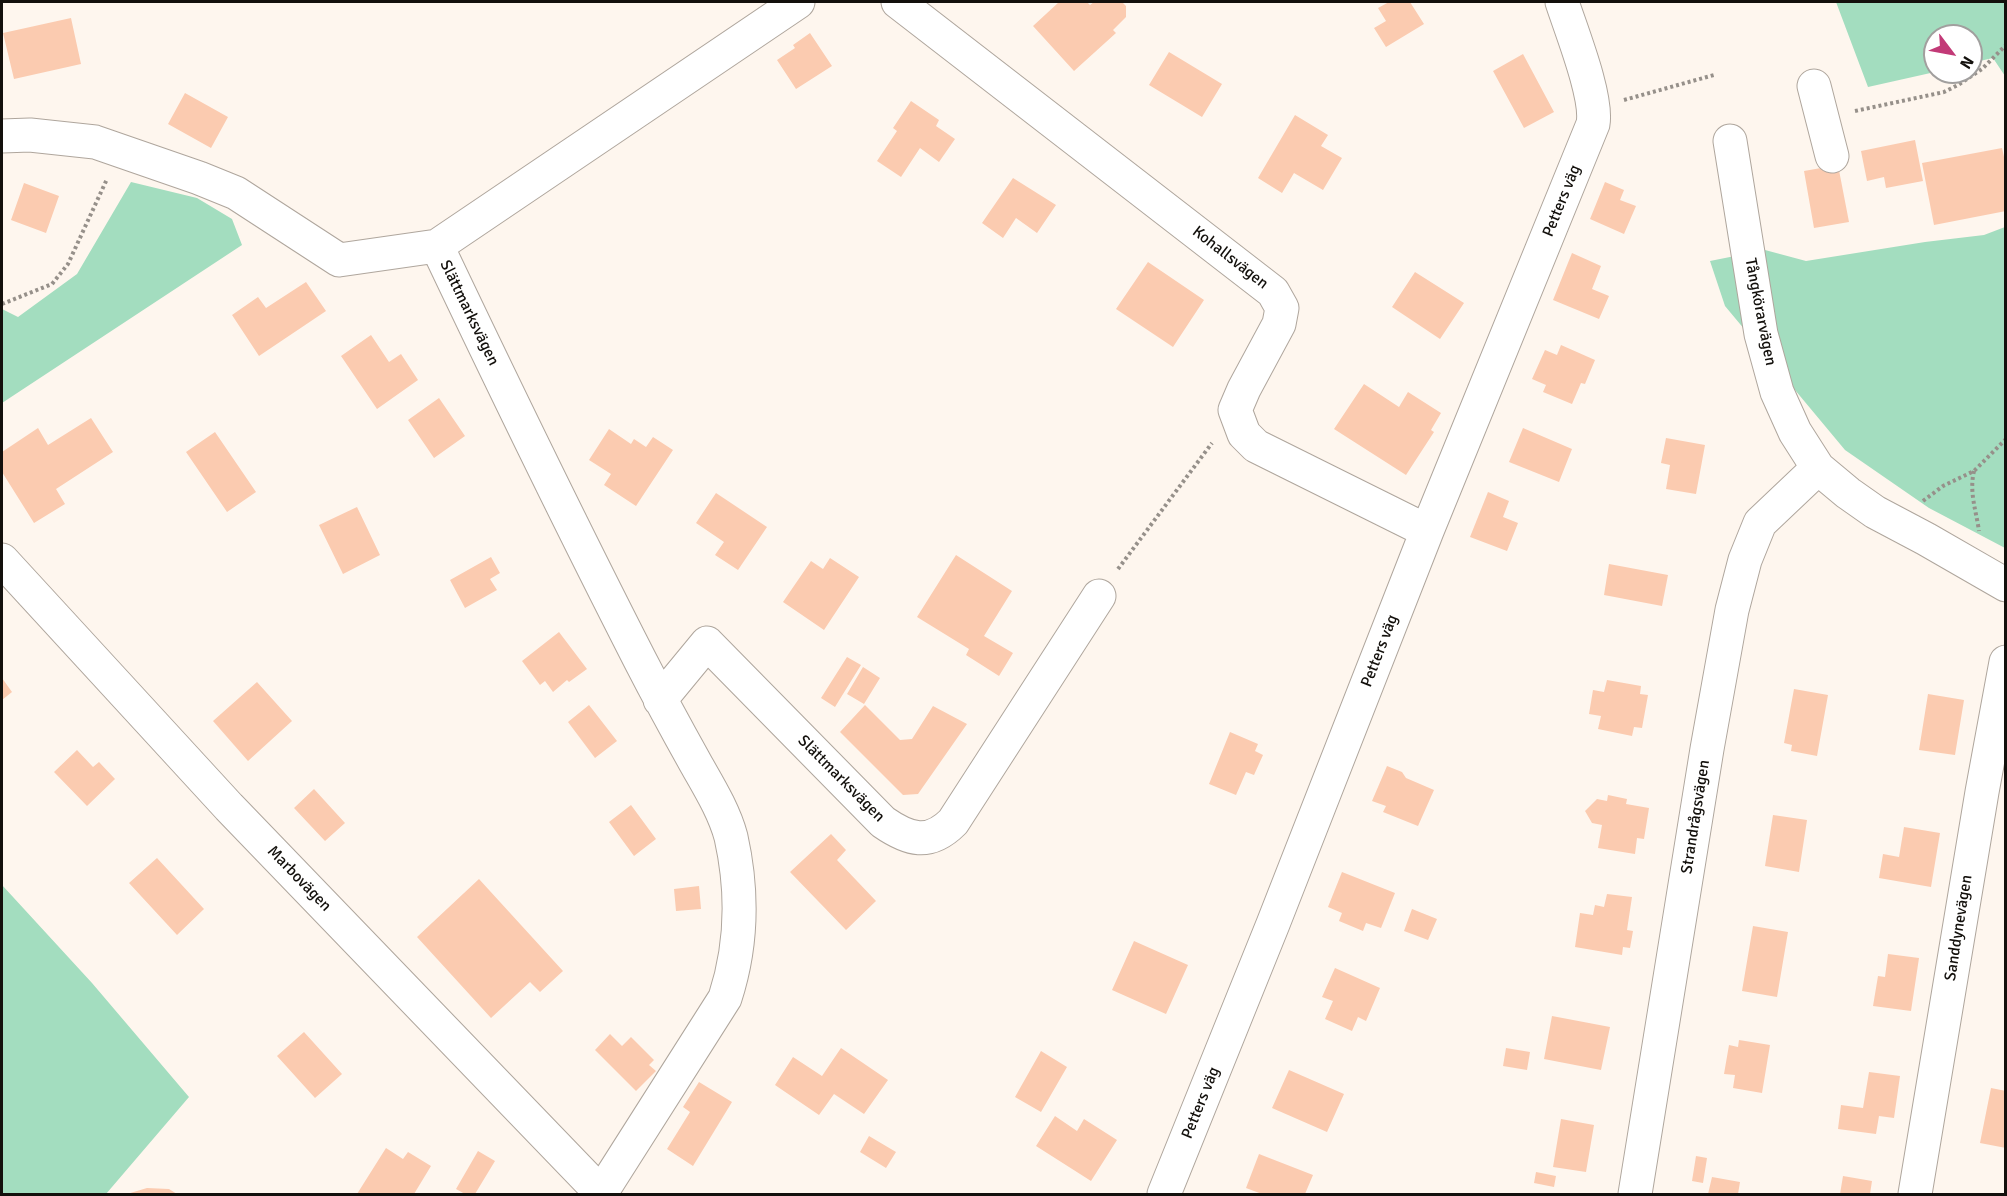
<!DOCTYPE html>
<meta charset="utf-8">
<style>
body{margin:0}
#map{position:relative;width:2007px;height:1196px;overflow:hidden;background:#fef6ee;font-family:Signika,sans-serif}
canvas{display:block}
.frame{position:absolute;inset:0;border:3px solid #13100c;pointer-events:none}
.north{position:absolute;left:1923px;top:24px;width:60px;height:60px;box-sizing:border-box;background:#fff;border:2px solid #a19f9e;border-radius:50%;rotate:122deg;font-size:16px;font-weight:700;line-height:24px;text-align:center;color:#13100c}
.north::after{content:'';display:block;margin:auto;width:21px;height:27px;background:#c23a77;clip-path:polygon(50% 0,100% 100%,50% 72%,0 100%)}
</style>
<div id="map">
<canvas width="2007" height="1196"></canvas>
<div class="frame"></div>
<div class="north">N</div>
</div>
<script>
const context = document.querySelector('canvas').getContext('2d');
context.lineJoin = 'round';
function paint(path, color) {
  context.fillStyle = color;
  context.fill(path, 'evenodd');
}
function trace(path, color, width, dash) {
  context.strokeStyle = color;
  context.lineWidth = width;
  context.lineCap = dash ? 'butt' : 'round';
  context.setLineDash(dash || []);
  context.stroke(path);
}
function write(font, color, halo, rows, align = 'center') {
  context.font = font + ' Signika,sans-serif';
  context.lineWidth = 6;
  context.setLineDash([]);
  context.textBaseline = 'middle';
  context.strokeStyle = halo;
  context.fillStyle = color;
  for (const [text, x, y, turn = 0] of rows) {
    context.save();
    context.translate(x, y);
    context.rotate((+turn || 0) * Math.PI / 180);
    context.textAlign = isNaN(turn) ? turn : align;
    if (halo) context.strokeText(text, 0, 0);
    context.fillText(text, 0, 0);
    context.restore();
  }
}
paint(new Path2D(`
 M1836 2H2005V76L1993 58 1971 63V36H1935V72L1868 87Z
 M131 182 197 198 232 219 242 245 2 403V309L18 317 77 274Z
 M2005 227V548L1929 508 1845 450 1725 306 1710 261 1765 250 1806 261 1925 242 1984 235Z
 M2 885 92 983 189 1097 106 1194H2Z`), '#a3ddbf');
paint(new Path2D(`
 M1059 2H1087L1090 5 1094 2H1122L1126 6V17L1113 30 1116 33 1074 71 1033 26Z
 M1389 2H1410L1424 24 1386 47 1374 28 1386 21 1378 8Z
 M71 18 81 64 14 79 3 33Z
 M810 33 832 66 796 89 777 60 795 48 793 45Z
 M1169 52 1222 84 1202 117 1149 85Z
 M1523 54 1554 112 1524 128 1493 71Z
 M185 93 228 117 211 148 168 124Z
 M911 101 939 120 936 126 955 139 939 162 920 148 901 177 877 161 897 131 893 128Z
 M1295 115 1328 135 1321 146 1342 158 1323 190 1294 173 1282 193 1258 178Z
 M1915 140 1923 181 1886 188 1884 177 1867 181 1861 151Z
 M2002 148 2006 166V211L1934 225 1922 163Z
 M1838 165 1849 222 1814 228 1804 171Z
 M1013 178 1056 205 1037 233 1016 218 1003 238 982 223Z
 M1605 182 1624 190 1620 200 1636 206 1624 234 1590 219Z
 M24 183 59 196 46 233 11 220Z
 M1572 253 1601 266 1592 289 1609 296 1599 319 1553 300Z
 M1148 262 1204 300 1173 347 1116 309Z
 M1415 272 1464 303 1440 339 1392 307Z
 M306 282 326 311 259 356 232 315 258 297 266 308Z
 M371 335 389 362 401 354 418 380 377 409 341 356Z
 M1561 345 1595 360 1585 384 1581 383 1572 404 1543 392 1546 385 1532 379 1545 350 1557 355Z
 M1364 384 1399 407 1408 392 1441 413 1431 430 1434 432 1406 475 1334 429Z
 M439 398 465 436 434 458 408 420Z
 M91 418 113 452 56 489 65 504 34 523 2 472V452L38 428 48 445Z
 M1523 428 1572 449 1559 482 1509 462Z
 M609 429 631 444 634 439 646 447 653 437 673 450 636 506 604 485 611 474 589 460Z
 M215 432 256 492 227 512 186 452Z
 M1666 438 1705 445 1696 494 1666 489 1670 465 1661 463Z
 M1488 492 1509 501 1503 517 1518 523 1507 551 1470 537Z
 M716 493 767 527 738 570 715 555 724 542 696 523Z
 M357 507 380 555 343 574 319 525Z
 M956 555 1012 591 984 636 1013 653 999 676 966 655 969 649 917 617Z
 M491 557 500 573 490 579 497 590 465 608 450 580Z
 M830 558 859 577 824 630 783 602 811 561 823 569Z
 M1609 564 1668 575 1662 606 1604 595Z
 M559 632 587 669 569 682 567 680 553 692 545 681 540 685 522 661Z
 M847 657 861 665 835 707 821 698Z
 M863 667 880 678 864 704 847 694Z
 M2 678 12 692 2 700Z
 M1607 680 1641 686 1640 694 1648 695 1642 728 1634 727 1632 736 1598 729 1601 716 1589 714 1593 690 1604 692Z
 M257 682 292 721 248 761 213 721Z
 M1794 689 1828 695 1817 756 1791 751 1792 745 1784 743Z
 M1928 694 1964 700 1955 755 1919 750Z
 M589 705 617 741 595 758 568 722Z
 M865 705 900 740 912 739 933 706 967 724 918 794 903 795 840 732Z
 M1230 732 1258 744 1255 751 1263 755 1254 775 1246 772 1236 795 1209 784Z
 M77 750 93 767 99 762 115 779 87 806 54 772Z
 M1387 766 1402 772 1406 778 1434 790 1418 826 1383 812 1386 806 1372 801Z
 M314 789 345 823 325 841 294 808Z
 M1608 795 1627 799 1626 804 1649 808 1644 839 1637 838 1635 854 1598 848 1602 825 1592 823 1585 811 1597 799 1607 801Z
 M631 805 656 839 634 856 609 822Z
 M1773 815 1807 820 1799 872 1765 866Z
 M1904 827 1940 833 1931 887 1879 878 1883 854 1899 857Z
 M831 834 846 850 837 860 876 901 846 930 790 872Z
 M157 858 204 909 177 935 129 883Z
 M1342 872 1395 893 1381 928 1366 923 1363 931 1339 921 1342 913 1328 907Z
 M479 879 563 971 540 992 530 982 491 1018 417 937Z
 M699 886 701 909 676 911 674 889Z
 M1607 894 1632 897 1627 930 1633 931 1630 948 1623 947 1622 955 1575 947 1580 913 1593 915 1595 905 1604 907Z
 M1412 909 1437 919 1428 940 1404 931Z
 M1753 926 1788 932 1777 997 1742 991Z
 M1134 941 1188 965 1166 1014 1112 990Z
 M1888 954 1919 958 1911 1011 1873 1006 1878 976 1885 977Z
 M1335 968 1380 988 1366 1021 1358 1017 1352 1031 1325 1019 1333 1001 1322 997Z
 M1552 1016 1610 1027 1601 1070 1544 1059Z
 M304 1032 342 1074 315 1098 277 1056Z
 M610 1034 622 1046 631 1037 654 1060 649 1065 656 1071 636 1091 595 1050Z
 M1739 1040 1770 1045 1762 1093 1733 1088 1735 1075 1724 1074 1729 1045 1738 1047Z
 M841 1048 888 1080 864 1114 834 1094 819 1115 775 1085 793 1057 822 1076Z
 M1506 1048 1530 1052 1527 1070 1503 1066Z
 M1041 1051 1067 1067 1041 1112 1015 1097Z
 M1289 1070 1344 1094 1327 1132 1272 1108Z
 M1869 1072 1900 1076 1894 1118 1879 1116 1876 1134 1838 1129 1841 1105 1863 1108Z
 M699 1082 732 1102 693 1166 667 1149 690 1112 683 1107Z
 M1991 1088 2006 1091V1148L1980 1143Z
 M1055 1116 1077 1131 1084 1119 1117 1140 1091 1181 1036 1146Z
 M1561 1119 1594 1125 1586 1172 1553 1167Z
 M869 1136 896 1152 886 1168 860 1152Z
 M386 1148 403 1159 408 1152 431 1166 414 1194H357Z
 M478 1151 495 1161 475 1194H465L456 1189Z
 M1259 1154 1313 1175 1305 1194H1262L1246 1188Z
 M1696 1156 1707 1158 1703 1183 1692 1181Z
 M1536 1172 1556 1176 1554 1187 1534 1183Z
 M1843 1176 1872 1181 1870 1194H1840Z
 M1712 1177 1740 1182 1738 1194H1708Z
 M147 1188 169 1189 177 1194H127Z`), '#fbcbb0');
const minor = new Path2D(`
 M898 2 1273 292 1282 308 1279 324 1244 389 1235 410 1244 434 1256 446 1427 531
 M1814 86 1832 156
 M2 136 30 135 95 142 199 178 236 193 339 260 437 246C503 385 570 523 640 660 658 695 677 730 696 764 709 787 724 811 731 837 743 891 742 946 725 998L601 1193
 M1730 141 1761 334 1777 392 1795 432 1818 468 1848 493 1875 512 1926 539 2006 585
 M437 246 798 2
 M2 560 229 807 602 1194
 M660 700 707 643 883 822C909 840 929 846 953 822L1099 596
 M1164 1194 1273 924 1427 531 1593 124C1598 97 1571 30 1562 2
 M1635 1194 1707 749 1732 610 1745 560 1760 523 1818 468
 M1915 1194 1982 792 2006 662`);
trace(minor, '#afa69d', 35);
trace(new Path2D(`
 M1624 100 1714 75
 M1855 111 1944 92 1958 85 1982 69 2006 45
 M2 304 52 284 68 264 107 179
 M1974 471C1969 492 1976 510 1979 531
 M1923 501 1943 486 1974 471 2006 439
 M1118 569 1212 443`), '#96908a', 4, [3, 3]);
trace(minor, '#fff', 33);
write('16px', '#13100c', '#fff', [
 ["Petters väg",1562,201,-68],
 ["Kohallsvägen",1230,258,38],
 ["Tångkörarvägen",1760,312,79],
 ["Slättmarksvägen",469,313,64],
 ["Petters väg",1380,651,-69],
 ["Slättmarksvägen",841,779,45],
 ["Strandrågsvägen",1696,817,-81],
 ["Marbovägen",299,879,46],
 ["Sanddynevägen",1959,928,-81],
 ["Petters väg",1201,1103,-68]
]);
</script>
